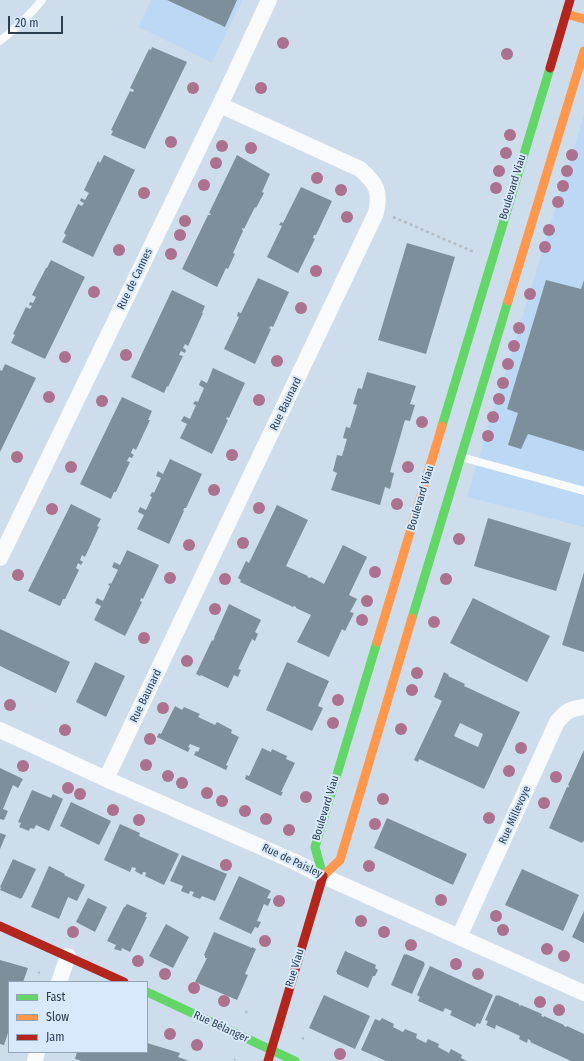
<!DOCTYPE html>
<meta charset="utf-8">
<style>
body{margin:0}
#map{position:relative;width:584px;height:1061px;overflow:hidden;background:#ceddeb;font-family:"Fira Sans Condensed",sans-serif}
canvas{display:block}
.legend{position:absolute;left:8px;top:981px;width:140px;height:72px;box-sizing:border-box;background:#d7e9fa;border:1px solid #93a5b6;margin:0;padding:5px 7px;list-style:none;font-size:12px;color:#2c3f50}
.legend li{display:flex;align-items:center;gap:8px;height:20px}
.legend b{width:20px;border:1px solid #93a5b6}
.scale{position:absolute;left:8px;top:16px;width:55px;height:18px;box-sizing:border-box;border:2px solid #2c3f50;border-top:0;padding-left:5px;font-size:12px;line-height:14px;white-space:nowrap;color:#2c3f50;-webkit-text-stroke:3px #d7e9fa;paint-order:stroke}
</style>
<div id="map">
<canvas width="584" height="1061"></canvas>
<ul class="legend">
<li><b style="height:5px;background:#63d668"></b>Fast</li>
<li><b style="height:5px;background:#ff974d"></b>Slow</li>
<li><b style="height:5px;background:#b3261e"></b>Jam</li>
</ul>
<div class="scale">20 m</div>
</div>
<script>
const context = document.querySelector('canvas').getContext('2d');
context.lineJoin = 'round';
function paint(path, color) {
  context.fillStyle = color;
  context.fill(path, 'evenodd');
}
function trace(path, color, width, dash) {
  context.strokeStyle = color;
  context.lineWidth = width;
  context.lineCap = dash ? 'butt' : 'round';
  context.setLineDash(dash || []);
  context.stroke(path);
}
function write(font, color, halo, rows, align = 'center') {
  context.font = font + ' "Fira Sans Condensed",sans-serif';
  context.lineWidth = 4;
  context.setLineDash([]);
  context.textBaseline = 'middle';
  context.strokeStyle = halo;
  context.fillStyle = color;
  for (const [text, x, y, turn = 0] of rows) {
    context.save();
    context.translate(x, y);
    context.rotate((+turn || 0) * Math.PI / 180);
    context.textAlign = isNaN(turn) ? turn : align;
    if (halo) context.strokeText(text, 0, 0);
    context.fillText(text, 0, 0);
    context.restore();
  }
}
paint(new Path2D(`
 M151 0H242L212 63 139 27Z
 M584 115V527L467 497Z`), '#bbd9f4');
paint(new Path2D(`
 M167 0H237L225 27Z
 M152 47 187 62 145 149 111 135 113 131 111 130 130 91 133 92 134 90 130 88 149 49 151 50Z
 M104 155 135 170 93 257 62 242 66 235 64 233 78 204 82 206 84 203 80 201 81 198 85 200 89 193 84 190 98 161 100 163Z
 M237 155 270 174 262 192 264 193 256 208 255 207 244 229 242 228V229L243 231 233 253 235 254 228 269 226 268 217 287 182 269 208 215H210L211 214 209 213Z
 M301 187 332 201 316 235H314L313 238 315 239 298 273 267 257 282 226 279 225 281 222 283 223Z
 M407 243 455 257 426 354 378 340Z
 M51 260 85 277 45 359 11 343 15 335 13 334 26 307 30 309 32 306 29 305 30 302 33 303 36 297 32 295 46 268H47Z
 M258 278 289 292 273 327 271 326 269 328 271 329 255 364 224 349 239 317 237 316 238 312 241 313Z
 M546 280 581 289 584 280V451L528 434 521 449 508 445 518 413 507 409Z
 M172 290 205 306 202 313H203L188 346 185 344 183 348 186 350 185 353 181 351 179 355 183 356 168 387 167 386 164 393 131 377Z
 M5 364 36 378 0 452V370L2 371Z
 M213 368 245 383 229 418 227 417 226 419 228 420 212 454 180 438 187 424 181 421 184 416 190 419 196 405 193 404 195 401 198 402 204 388 199 385 201 380 207 383Z
 M367 372 416 386 410 404 415 405 410 421 405 420 390 472 394 473 390 489 385 487 380 505 331 490 337 473 333 471 337 455 342 456 347 439 343 438 346 427 350 428 357 405 353 404 358 388 362 389Z
 M122 397 152 411 148 420H150L136 450 133 448 131 453 134 455 133 456 132 458 129 457 127 461 130 462 116 492H114L111 499 80 484Z
 M170 459 202 474 186 508H184V509L183 510 184 511 169 544 137 529 144 515 138 512 140 507 146 510 152 497 150 496 152 492 154 493 161 478 156 476 158 471 163 474Z
 M71 504 101 519 97 526 99 527 85 557 82 555 80 560 83 562 81 565 78 563 76 568 79 570 65 599H63L60 606 28 591Z
 M277 505 308 520 286 566 308 576 307 577 310 578 311 577 324 584 343 545 367 557 349 595 357 599 350 612 354 613 345 631 342 629 329 657 297 642 311 615 296 608V607L294 606 293 607 240 582 241 580 238 578 246 561 249 563Z
 M488 518 571 543 556 591 474 566Z
 M127 550 159 565 143 599 141 598 140 601 142 602 125 636 94 620 101 606 95 603 97 598 103 601 110 586 108 585 110 583 111 584 118 570 112 567 114 562 120 565Z
 M584 572V652L562 645Z
 M473 598 550 636 527 682 450 643Z
 M229 604 261 620 255 632 258 634 255 641 252 639 238 669 241 670 238 677 234 675 228 688 201 675 200 676 196 674 212 640 213 641 214 639 215 638H214Z
 M0 629 70 662 56 693 0 666Z
 M95 662 125 676 106 717 76 702Z
 M287 662 329 681 318 706 323 708 312 731 266 710Z
 M444 672 449 675 448 676 465 684 464 686 520 712 484 789 419 759 418 762 414 760 442 701 434 697ZM460 723 483 734 478 747 454 736Z
 M175 706 182 710 184 707 200 714 198 717 215 725 217 722 232 730 231 733 239 737 226 765 228 766 226 770 194 755 196 751 198 752 200 748 190 744 188 747 190 748 188 752 157 737 159 733 161 734Z
 M262 748 271 752 272 749 287 756 286 759 295 763 281 792H283L281 796 245 779 246 775 249 776Z
 M584 750V842L583 841 582 843 549 828 567 787H569V786L568 785Z
 M0 768 23 779 18 788 13 785 3 809 8 811 4 820 0 819Z
 M32 790 51 798 53 794 63 799 49 831 36 825 34 829 30 828 29 831 19 827 21 823 18 822Z
 M71 802 111 821 99 845 60 826Z
 M387 818 467 854 453 885 374 848Z
 M120 824 140 833 139 836 179 854 164 885 145 876 146 873 145 872H143L142 875 135 871 136 868 132 867 130 872 104 860Z
 M0 833 6 835 0 849Z
 M182 855 227 874 215 901 202 896 200 899 192 896 194 892 190 891 189 894 181 891 183 886 170 881Z
 M13 859 36 869 22 898H21V899L0 890 1 888 0 887Z
 M49 866 65 874 64 875 85 885 77 901 68 897 59 919 31 907Z
 M522 869 579 895 563 931 505 905Z
 M239 876 271 891 267 898 271 899 268 906 264 904 257 921 261 922 258 928 255 927 251 934 219 919Z
 M88 898 107 907 95 932 76 922Z
 M127 904 147 913 145 917H147L130 952 122 948 121 951 114 949 116 945 107 941 124 907H125Z
 M584 911V943L572 937Z
 M166 924 189 937 173 968 149 956Z
 M214 932 252 948V947L256 949 245 974 248 975 237 1000 195 982 207 958H205V956L204 955Z
 M345 951 376 965 375 968 378 970 375 976H373L368 988 337 974V972H336Z
 M404 954 406 955V954L424 962V963L425 964 412 994 391 985Z
 M0 960 28 968 23 982H9V1030L4 1045 0 1044Z
 M430 966 493 995 480 1024 477 1023 475 1027 450 1015 452 1011 445 1008 443 1012 418 1001 420 997 417 995Z
 M324 995 370 1016 355 1049 309 1028Z
 M496 995 498 996V995L519 1004V1005L520 1006 521 1005 542 1014 541 1016 544 1017V1016L564 1025V1026L566 1027 567 1026 584 1034V1061H571L530 1042 531 1041 528 1039 527 1043 519 1039 520 1036 496 1025 495 1029 486 1025 488 1021 485 1020Z
 M382 1018 394 1024 393 1027 403 1032 405 1029 417 1034 416 1038 426 1043 428 1039 439 1044 438 1047 449 1053 451 1049 462 1055 461 1058 467 1061H386L361 1050 375 1019 380 1021Z
 M147 1043 180 1053 178 1057 189 1061H82L75 1059 77 1052H147Z`), '#7c8f9a');
trace(new Path2D(`
 M393 217 474 252
 M38 973 40 972
 M246 1011 247 1013
 M302 1039 304 1038
 M234 1060 235 1059`), '#b5bdc4', 2.5, [3, 3]);
trace(new Path2D(`
 M0 41C15 29 30 15 42 0
 M461 457 584 491`), '#f8fafc', 8);
trace(new Path2D(`
 M0 558 229 86 269 0
 M0 730 106 779 293 861 323 876 584 993
 M106 779 376 213C381 191 376 183 360 169L220 105
 M459 937 557 722C566 711 570 709 584 707
 M59 982 68 956
 M35 1061 37 1052`), '#f8fafc', 16);
trace(new Path2D(`
 M442 426 550 68
 M412 618 508 301
 M323 876 315 847 377 642
 M147 992 295 1061`), '#63d668', 9);
trace(new Path2D(`
 M566 14 584 19
 M508 301 584 51
 M377 642 442 426
 M323 876 340 860 412 618`), '#ff974d', 9);
trace(new Path2D(`
 M550 68 570 0
 M0 926 124 982
 M268 1061 323 876`), '#b3261e', 9);
context.fillStyle = '#ab718e';
for (const [x, y] of [
 [283,43],
 [507,54],
 [193,88],
 [261,88],
 [510,135],
 [171,142],
 [222,146],
 [251,148],
 [506,153],
 [572,155],
 [216,163],
 [499,171],
 [567,171],
 [317,178],
 [204,185],
 [563,186],
 [496,188],
 [341,190],
 [144,193],
 [558,202],
 [347,217],
 [185,221],
 [549,230],
 [180,235],
 [545,247],
 [119,250],
 [171,254],
 [316,271],
 [94,292],
 [530,294],
 [301,308],
 [519,328],
 [514,346],
 [126,355],
 [65,357],
 [277,361],
 [508,364],
 [503,383],
 [49,397],
 [499,399],
 [259,400],
 [102,401],
 [493,417],
 [422,422],
 [488,436],
 [232,455],
 [17,457],
 [71,467],
 [408,467],
 [214,490],
 [397,504],
 [259,508],
 [52,509],
 [459,539],
 [243,543],
 [189,545],
 [375,572],
 [18,575],
 [170,578],
 [225,579],
 [446,579],
 [367,601],
 [215,609],
 [362,620],
 [434,622],
 [144,638],
 [187,661],
 [417,673],
 [412,690],
 [338,700],
 [10,705],
 [163,708],
 [333,723],
 [401,729],
 [65,730],
 [150,739],
 [521,748],
 [146,765],
 [23,766],
 [509,771],
 [168,776],
 [556,777],
 [182,783],
 [68,788],
 [207,793],
 [80,794],
 [306,797],
 [383,799],
 [222,801],
 [544,803],
 [113,810],
 [245,811],
 [489,818],
 [266,819],
 [139,820],
 [375,824],
 [289,830],
 [226,865],
 [369,866],
 [441,900],
 [279,901],
 [496,916],
 [361,921],
 [503,930],
 [73,932],
 [384,932],
 [265,941],
 [411,945],
 [547,949],
 [564,956],
 [138,961],
 [456,964],
 [165,974],
 [478,974],
 [194,988],
 [224,1001],
 [540,1002],
 [559,1010],
 [170,1034],
 [197,1045],
 [340,1054]
]) {
  context.beginPath();
  context.arc(x, y, 6, 0, 2 * Math.PI);
  context.fill();
}
write('11px', '#2c3f50', '#d7e9fa', [
 ["Boulevard Viau",513,187,-73],
 ["Rue de Cannes",135,279,-64],
 ["Rue Baunard",286,404,-64],
 ["Boulevard Viau",421,498,-73],
 ["Rue Baunard",146,696,-64],
 ["Boulevard Viau",326,808,-73],
 ["Rue Millevoye",515,815,-66],
 ["Rue de Paisley",292,861,25],
 ["Rue Viau",295,968,-73],
 ["Rue Bélanger",221,1027,25]
]);
</script>
